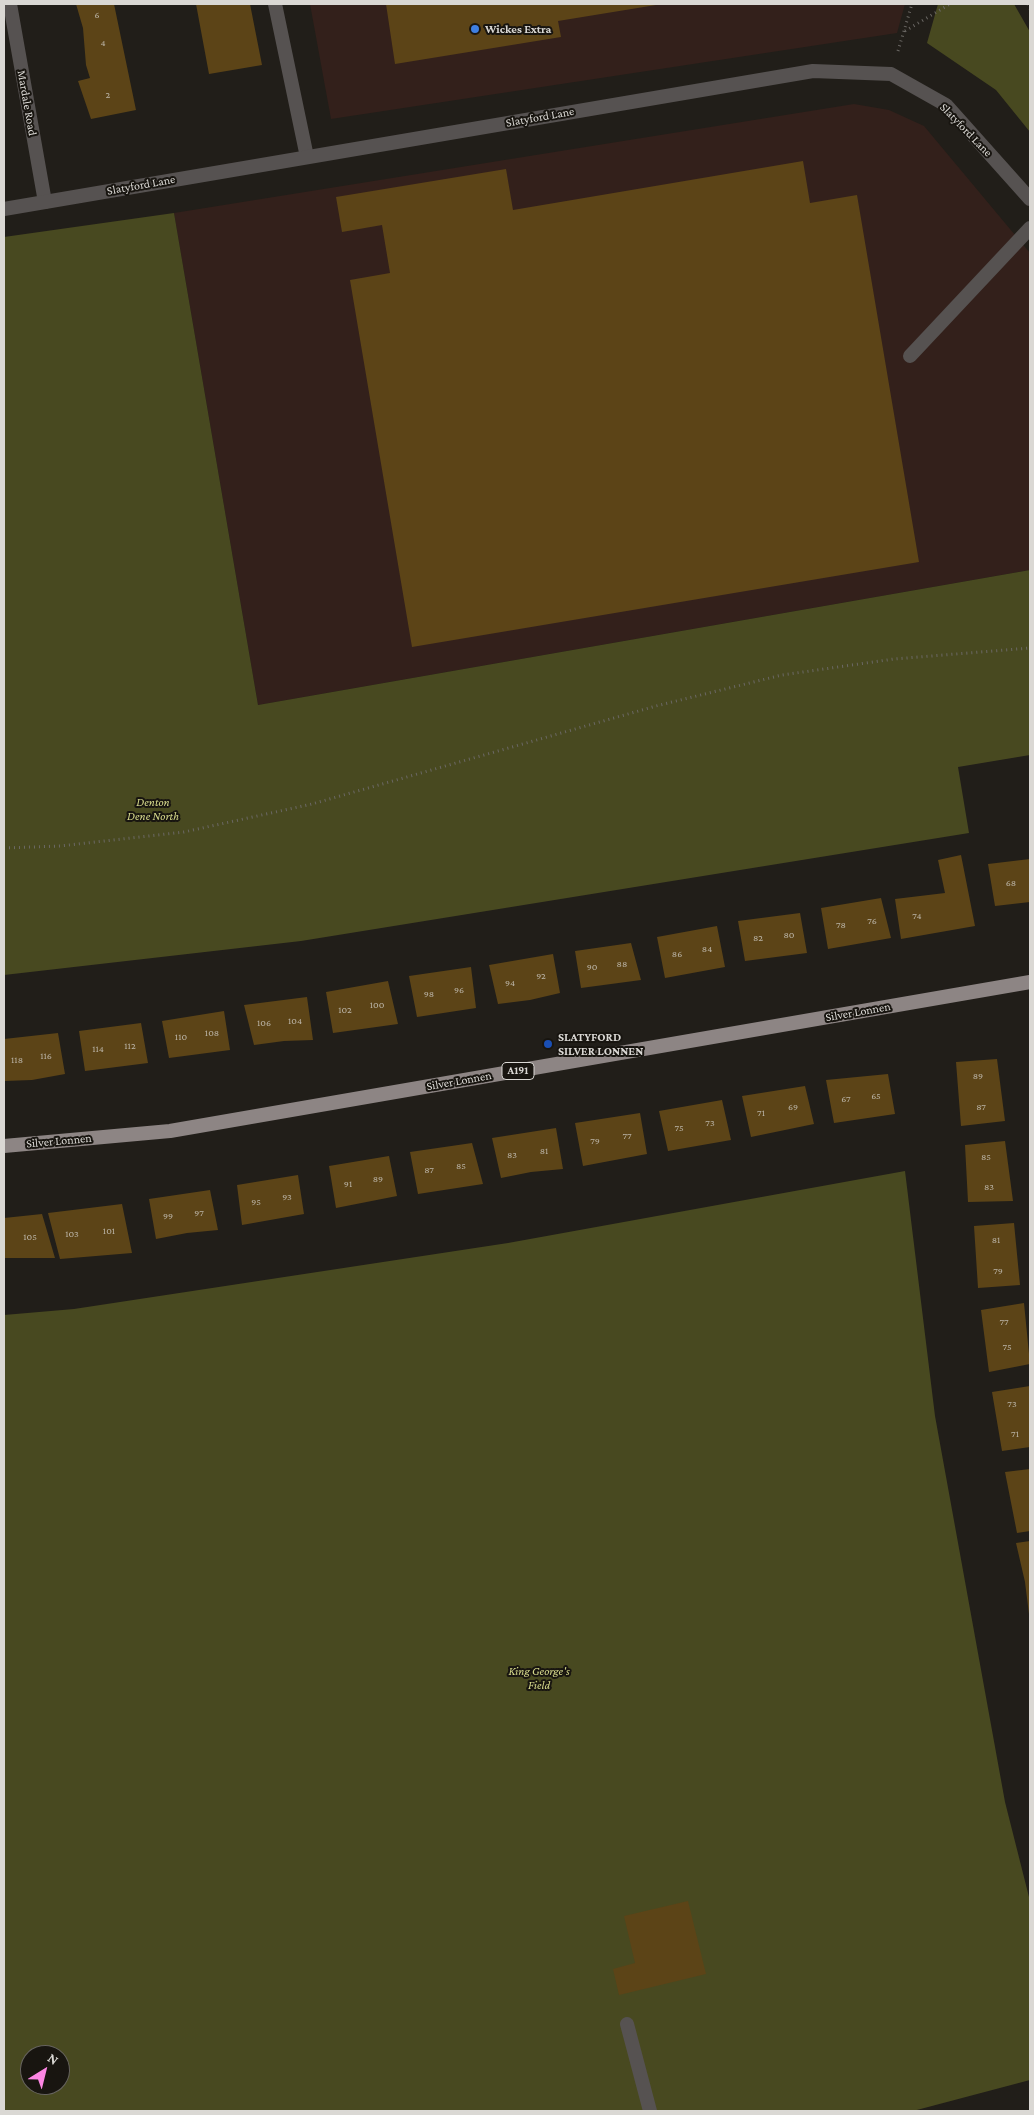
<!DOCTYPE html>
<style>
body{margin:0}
#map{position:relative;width:1034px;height:2115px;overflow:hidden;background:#211e19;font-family:"Crimson Pro",serif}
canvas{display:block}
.frame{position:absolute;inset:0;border:5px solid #dad8d4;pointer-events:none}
.north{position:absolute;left:20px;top:2045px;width:50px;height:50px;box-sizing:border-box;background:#181510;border:1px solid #66635e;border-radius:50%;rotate:36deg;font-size:14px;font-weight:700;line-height:20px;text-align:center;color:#dad8d4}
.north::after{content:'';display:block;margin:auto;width:18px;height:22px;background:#fc86e3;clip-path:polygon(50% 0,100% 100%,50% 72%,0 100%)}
</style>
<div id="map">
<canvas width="1034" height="2115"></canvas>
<div class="frame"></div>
<div class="north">N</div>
</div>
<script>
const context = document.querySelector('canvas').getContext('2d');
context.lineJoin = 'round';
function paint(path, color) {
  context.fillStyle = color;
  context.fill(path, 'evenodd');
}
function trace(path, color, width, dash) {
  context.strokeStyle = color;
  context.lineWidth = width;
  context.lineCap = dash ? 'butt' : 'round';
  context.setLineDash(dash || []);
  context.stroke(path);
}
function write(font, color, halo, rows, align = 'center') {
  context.font = font + ' "Crimson Pro",serif';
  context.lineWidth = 4;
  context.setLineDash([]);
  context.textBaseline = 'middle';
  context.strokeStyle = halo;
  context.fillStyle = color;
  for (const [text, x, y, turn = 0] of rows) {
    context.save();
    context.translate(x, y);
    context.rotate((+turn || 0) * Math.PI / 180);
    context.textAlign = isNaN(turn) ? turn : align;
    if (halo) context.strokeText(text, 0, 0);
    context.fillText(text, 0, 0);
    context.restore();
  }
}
paint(new Path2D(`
 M310 4H905L897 33 331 119Z
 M854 104 889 110 924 126 1030 253V570L258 705 174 213Z`), '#33201b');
paint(new Path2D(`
 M938 4H1014L1030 32V132L996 90 927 43Z
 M174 213 258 705 1030 570V755L958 767 969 833 301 941 4 975V237Z
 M905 1171 935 1416 1005 1802 1030 1901V2080L913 2111H4V1315L74 1309 508 1243ZM30 2055H60V2085H30Z`), '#484920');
paint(new Path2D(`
 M76 4H114L136 110 91 119 78 81 90 78 86 65 83 28Z
 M196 4H250L262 65 209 74Z
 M386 4H656V5L558 21 561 37 395 64Z
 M803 161 810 203 857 195 919 562 412 647 350 280 390 273 382 225 342 232 336 197 506 169 513 210Z
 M961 855 975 926 901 939 895 899 945 893 938 860Z
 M1030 859V902L995 906 988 864Z
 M881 898 891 938 828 949 821 908Z
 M800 913 807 953 745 961 738 921Z
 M717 926 725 967 665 978 657 937Z
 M631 943 641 980 581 988 575 951Z
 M553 954 560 993 530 1000 498 1004 489 965Z
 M471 967 476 1008 417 1017 409 976Z
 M388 981 398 1024 333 1033 326 992Z
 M307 997 313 1040 284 1041 254 1045 244 1005Z
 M224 1011 230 1050 169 1058 162 1021Z
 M141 1023 148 1063 85 1071 79 1031Z
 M58 1033 65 1074 32 1080 4 1081V1039Z
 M997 1059 1005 1121 961 1126 956 1062Z
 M888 1074 895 1114 834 1123 826 1080Z
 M805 1086 814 1124 751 1137 742 1096Z
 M722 1100 731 1140 668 1151 659 1111Z
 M640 1113 647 1154 583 1166 575 1123Z
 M556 1128 563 1169 531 1172 501 1178 492 1138Z
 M1005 1141 1013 1201 968 1202 965 1145Z
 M472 1143 483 1184 418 1194 410 1152Z
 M389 1156 397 1196 336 1208 329 1166Z
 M298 1175 304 1214 242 1225 237 1185Z
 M210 1190 218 1230 187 1233 156 1239 149 1199Z
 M122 1204 132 1253 60 1259 48 1213Z
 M42 1214 55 1258H4V1218Z
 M1014 1223 1020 1285 978 1288 974 1226Z
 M1024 1303 1030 1364 989 1372 981 1310Z
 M1030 1386V1447L1002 1451 992 1392Z
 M1030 1469V1531L1017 1533 1005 1472Z
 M1030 1541V1614H1029L1025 1582 1016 1543Z
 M688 1901 706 1974 619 1995 613 1969 635 1963 624 1916Z`), '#5c4417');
trace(new Path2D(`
 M1028 4 1030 9
 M905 31 950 4
 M898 51 912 4
 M4 848 60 846 184 832 312 804 656 706 782 675 894 659 1030 648`), '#6b6864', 3, [1, 4]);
trace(new Path2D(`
 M275 4 307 157
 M910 356 1030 228
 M627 2024 650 2111`), '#565251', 14);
trace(new Path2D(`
 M10 4 45 202`), '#565251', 14);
trace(new Path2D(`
 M4 209 813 71 891 74 946 105 1030 199`), '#565251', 14);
trace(new Path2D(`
 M4 1146 170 1131 1030 982`), '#8d8584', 14);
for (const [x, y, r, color] of [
 [475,29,5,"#3f7fe0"],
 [548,1044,5,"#1a4fb4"]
]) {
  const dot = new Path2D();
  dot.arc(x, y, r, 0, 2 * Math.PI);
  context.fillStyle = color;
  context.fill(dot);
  trace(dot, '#181510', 2);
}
write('10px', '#bab3a5', null, [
 ["6",97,15],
 ["4",103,43],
 ["2",108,95],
 ["68",1011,883],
 ["74",917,916],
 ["76",872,921],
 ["78",841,925],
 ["80",789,935],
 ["82",758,938],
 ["84",707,949],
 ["86",677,954],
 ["88",622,964],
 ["90",592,967],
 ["92",541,976],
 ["94",510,983],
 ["96",459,990],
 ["98",429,994],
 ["100",377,1005],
 ["102",345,1010],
 ["104",295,1021],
 ["106",264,1023],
 ["108",212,1033],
 ["110",181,1037],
 ["112",130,1046],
 ["114",98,1049],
 ["116",46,1056],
 ["118",17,1060],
 ["89",978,1076],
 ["65",876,1096],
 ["67",846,1099],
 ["69",793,1107],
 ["87",981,1107],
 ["71",761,1113],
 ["73",710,1123],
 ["75",679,1128],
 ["77",627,1136],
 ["79",595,1141],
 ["81",544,1151],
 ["83",512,1155],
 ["85",986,1157],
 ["85",461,1166],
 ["87",429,1170],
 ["89",378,1179],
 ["91",348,1184],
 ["83",989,1187],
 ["93",287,1197],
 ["95",256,1202],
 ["97",199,1213],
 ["99",168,1216],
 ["101",109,1231],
 ["103",72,1234],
 ["105",30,1237],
 ["81",996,1240],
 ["79",998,1271],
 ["77",1004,1322],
 ["75",1007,1347],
 ["73",1012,1404],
 ["71",1015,1434]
]);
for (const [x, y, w] of [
 [518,1071,32]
]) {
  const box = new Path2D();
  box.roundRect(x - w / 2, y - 8.5, w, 17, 4);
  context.fillStyle = '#181510';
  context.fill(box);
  trace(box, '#dad8d4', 1);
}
write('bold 11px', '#dad8d4', null, [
 ["A191",518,1071]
]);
write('bold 12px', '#dad8d4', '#181510', [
 ["Wickes Extra",485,29],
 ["SLATYFORD",558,1037],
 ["SILVER LONNEN",558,1051]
], 'left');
write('12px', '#dad8d4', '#181510', [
 ["Mardale Road",27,103,80],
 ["Slatyford Lane",540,117,-10],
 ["Slatyford Lane",966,130,46],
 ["Slatyford Lane",141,185,-10],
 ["Silver Lonnen",858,1012,-10],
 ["Silver Lonnen",459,1081,-10],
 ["Silver Lonnen",59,1141,-5]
]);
write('italic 12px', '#d7da8c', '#181510', [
 ["Denton",153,802],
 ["Dene North",153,816],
 ["King George's",539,1671],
 ["Field",539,1685]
]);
</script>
